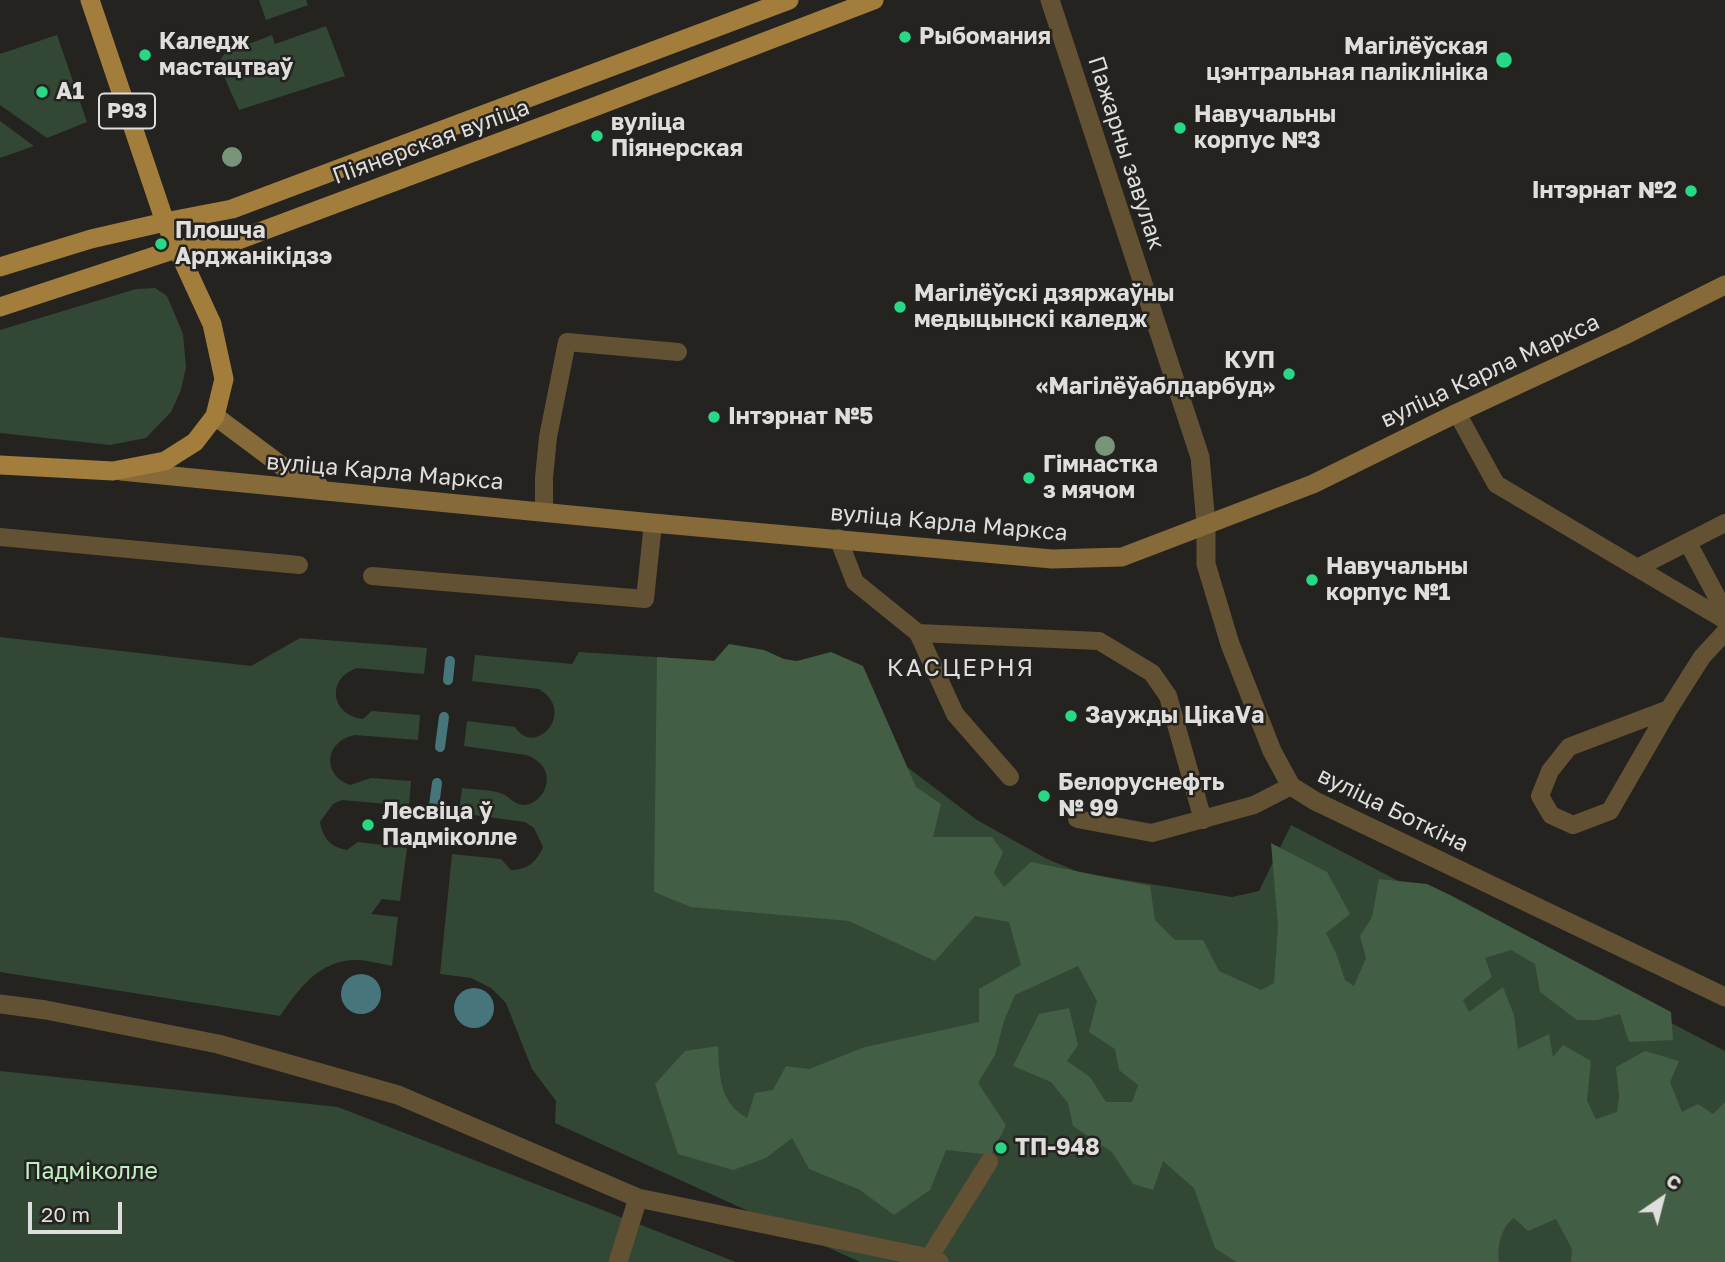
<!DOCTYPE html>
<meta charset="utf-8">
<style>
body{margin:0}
#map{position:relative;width:1725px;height:1262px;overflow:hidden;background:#242320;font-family:"Golos Text",sans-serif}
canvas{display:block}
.north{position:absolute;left:1627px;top:1164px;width:70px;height:70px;-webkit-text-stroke:5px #242320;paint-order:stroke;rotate:35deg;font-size:19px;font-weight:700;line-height:28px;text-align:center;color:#dfdedc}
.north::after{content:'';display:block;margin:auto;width:24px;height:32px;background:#dfdedc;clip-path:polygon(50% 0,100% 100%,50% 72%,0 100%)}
.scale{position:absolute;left:28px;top:1202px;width:94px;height:32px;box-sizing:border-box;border:4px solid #dfdedc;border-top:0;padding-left:9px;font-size:21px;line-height:24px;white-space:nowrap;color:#dfdedc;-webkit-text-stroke:5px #242320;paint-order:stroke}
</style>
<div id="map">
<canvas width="1725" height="1262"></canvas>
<div class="north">С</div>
<div class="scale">20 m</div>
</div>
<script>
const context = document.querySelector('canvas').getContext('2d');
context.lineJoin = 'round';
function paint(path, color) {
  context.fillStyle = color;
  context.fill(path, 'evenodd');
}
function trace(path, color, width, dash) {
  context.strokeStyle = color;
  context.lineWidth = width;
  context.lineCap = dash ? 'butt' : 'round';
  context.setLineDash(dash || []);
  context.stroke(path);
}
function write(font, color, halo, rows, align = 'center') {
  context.font = font + ' "Golos Text",sans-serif';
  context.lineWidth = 5;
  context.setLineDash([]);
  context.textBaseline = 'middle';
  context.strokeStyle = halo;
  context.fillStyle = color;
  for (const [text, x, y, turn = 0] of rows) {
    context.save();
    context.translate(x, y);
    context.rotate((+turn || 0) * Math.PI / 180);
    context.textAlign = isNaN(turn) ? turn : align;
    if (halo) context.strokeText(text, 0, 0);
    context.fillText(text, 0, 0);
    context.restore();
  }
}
paint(new Path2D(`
 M259 0H306L308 5 266 20Z
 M326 26 345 76 239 110 218 63 225 53 272 35 275 44Z
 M57 35 87 122 47 138 0 105V54Z
 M0 121 34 146 0 158Z
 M155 288 167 296 183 334 186 367 181 390 171 412 146 438 110 445 0 433V330L136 289Z
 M0 637 251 666 300 638 427 648 424 674 357 668C326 678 330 715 363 719L372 711 420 715 418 740 355 735C326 740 320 774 350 785L371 778 411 781 409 806 342 800 333 804 320 822C323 838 330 847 347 850L358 842 407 848 400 901 382 899 371 914 398 917 392 966C382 964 370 961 359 960 320 959 300 987 280 1016L0 972Z
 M579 652 854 670 902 763 977 820 1047 859 1081 873 1232 897 1259 891 1291 825 1725 1051V1262H860L555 1123 556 1101 532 1069 506 1003 491 988 471 978 440 974 452 854 501 859 511 870C527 870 537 862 543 847L534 828 525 822 459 813 462 788C475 790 494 789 505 795 511 799 516 805 524 805 539 804 550 787 546 773 543 764 535 758 526 755L464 746 467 721 515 727C534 758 578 713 539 689L472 681 475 655 572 664Z
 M0 1071 338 1107 736 1262H0Z`), '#334735');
paint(new Path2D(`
 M729 644 764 650 784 659 797 661 831 652 863 666 916 787 941 804 933 837H992L1003 852 994 873 1004 887 1031 862 1150 886 1155 920 1175 940H1203L1219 971 1261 990 1274 983 1278 926 1271 843 1327 872 1350 914 1326 933 1336 953 1345 980 1354 986 1366 958 1360 936 1372 917 1379 879 1427 884 1452 896 1671 1012 1673 1040 1629 1042 1620 1014 1597 1020H1577L1540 992 1535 964 1511 950 1485 958 1492 977 1463 1000 1469 1012 1503 987 1514 1015 1518 1049 1549 1034 1553 1057 1563 1045 1591 1061 1587 1101 1596 1119 1617 1112 1619 1096 1616 1067 1645 1051 1679 1061 1670 1082 1682 1112 1698 1104 1713 1114 1725 1102V1262H1571L1572 1249 1556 1219 1528 1231 1514 1218C1501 1227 1497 1247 1499 1262H1236L1215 1248 1194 1188 1163 1161 1153 1190 1133 1184 1112 1152 1073 1126 1068 1103 1051 1082 1013 1066 1039 1014 1069 1008 1078 1045 1067 1061 1090 1077 1106 1102H1132L1138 1085 1119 1070 1115 1049 1089 1032 1097 1001 1078 966 1015 995 1004 1021 995 1055 978 1083 1006 1125 991 1155 946 1150 930 1190 894 1215 860 1190 809 1169 792 1138 766 1158 733 1170 678 1154 655 1084 685 1051 718 1046C720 1075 718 1101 747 1118L755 1093 773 1090 786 1066 809 1069 865 1047 979 1022V989L1021 965 1009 922 975 916 935 961 849 921 691 907 654 892 657 657 714 661Z`), '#425e45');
paint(new Path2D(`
 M341 994a20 20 0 1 1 40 0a20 20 0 1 1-40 0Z
 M454 1008a20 20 0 1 1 40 0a20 20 0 1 1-40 0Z`), '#46757c');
trace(new Path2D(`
 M448 680 450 661
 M440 747 444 717
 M433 813 437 783`), '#46757c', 10);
trace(new Path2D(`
 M1457 413 1496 484 1725 620
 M544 512V478L548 437 567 342 678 352
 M0 537 299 565
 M838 538 855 582 918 633 955 714 1010 777
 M1688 543 1725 612
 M1637 568 1725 523
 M372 576 645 599 653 523
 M918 633 1099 641 1152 673 1168 696 1203 820
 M1669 709 1569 747 1550 771 1540 796 1551 815 1573 825 1610 811 1669 709 1702 657 1725 632
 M1077 819 1152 833 1254 805 1291 786
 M929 1258 989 1162`), '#635133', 18);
trace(new Path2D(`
 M0 1004 46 1010 218 1044 398 1095 638 1198 929 1258 939 1262
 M618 1262 638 1198`), '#635133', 19);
trace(new Path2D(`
 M1050 0 1200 457 1206 524V564L1230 644 1272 751 1291 786 1315 801 1725 997`), '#635133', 19);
trace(new Path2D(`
 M215 416 298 478 319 486
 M121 471 653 523 1052 559 1122 557 1313 484 1457 413 1623 336 1725 285`), '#876a39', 19);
trace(new Path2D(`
 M0 267 91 239 165 222 232 209 789 0
 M0 307 176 249 238 240 594 107 874 0
 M0 465 113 471 165 461 195 442 215 416 224 379 212 324 165 222 90 0`), '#a37d3c', 19);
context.fillStyle = '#789479';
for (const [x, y] of [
 [232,157],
 [1105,446]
]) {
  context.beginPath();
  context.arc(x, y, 10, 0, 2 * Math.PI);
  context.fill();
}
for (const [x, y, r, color] of [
 [905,37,7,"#27d885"],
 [145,55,7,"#27d885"],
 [1504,60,9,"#27d885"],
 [42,92,7,"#27d885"],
 [1180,128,7,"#27d885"],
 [597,136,7,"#27d885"],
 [1691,191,7,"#27d885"],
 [161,244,7,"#27d885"],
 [900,307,7,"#27d885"],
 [1289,374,7,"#27d885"],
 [714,417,7,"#27d885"],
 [1029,478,7,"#27d885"],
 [1312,580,7,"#27d885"],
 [1071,716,7,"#27d885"],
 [1044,796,7,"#27d885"],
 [368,825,7,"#27d885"],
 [1001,1148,7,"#27d885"]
]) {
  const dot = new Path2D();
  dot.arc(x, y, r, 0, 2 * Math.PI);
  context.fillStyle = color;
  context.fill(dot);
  trace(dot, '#242320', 2.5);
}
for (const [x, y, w] of [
 [127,111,56]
]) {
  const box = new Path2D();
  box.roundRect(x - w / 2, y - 17.5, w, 35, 5);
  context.fillStyle = '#242320';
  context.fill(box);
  trace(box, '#dfdedc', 2);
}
write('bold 21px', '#dfdedc', null, [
 ["Р93",127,111]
]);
write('bold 23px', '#dfdedc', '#242320', [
 ["Рыбомания",919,37],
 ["Каледж",159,42],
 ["мастацтваў",159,68],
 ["Магілёўская",1488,47,"right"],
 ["цэнтральная паліклініка",1488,73,"right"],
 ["A1",56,92],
 ["Навучальны",1194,115],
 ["корпус №3",1194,141],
 ["вуліца",611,123],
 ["Піянерская",611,149],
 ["Інтэрнат №2",1677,191,"right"],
 ["Плошча",175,231],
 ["Арджанікідзэ",175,257],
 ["Магілёўскі дзяржаўны",914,294],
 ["медыцынскі каледж",914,320],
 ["КУП",1275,361,"right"],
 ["«Магілёўаблдарбуд»",1275,387,"right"],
 ["Інтэрнат №5",728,417],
 ["Гімнастка",1043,465],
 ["з мячом",1043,491],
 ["Навучальны",1326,567],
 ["корпус №1",1326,593],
 ["Заужды ЦікаVа",1085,716],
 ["Белоруснефть",1058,783],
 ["№ 99",1058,809],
 ["Лесвіца ў",382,812],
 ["Падміколле",382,838],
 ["ТП-948",1015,1148]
], 'left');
write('23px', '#dfdedc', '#242320', [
 ["Піянерская вуліца",431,142,-20],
 ["Пажарны завулак",1126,153,72],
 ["вуліца Карла Маркса",1490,371,-25],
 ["вуліца Карла Маркса",385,472,5],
 ["вуліца Карла Маркса",949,523,5],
 ["вуліца Боткіна",1393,810,26]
]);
write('23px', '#bdf1c2', '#242320', [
 ["Падміколле",91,1172]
]);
context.letterSpacing = '2px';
write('24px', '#dfdedc', '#242320', [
 ["КАСЦЕРНЯ",961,668]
]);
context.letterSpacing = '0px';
</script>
